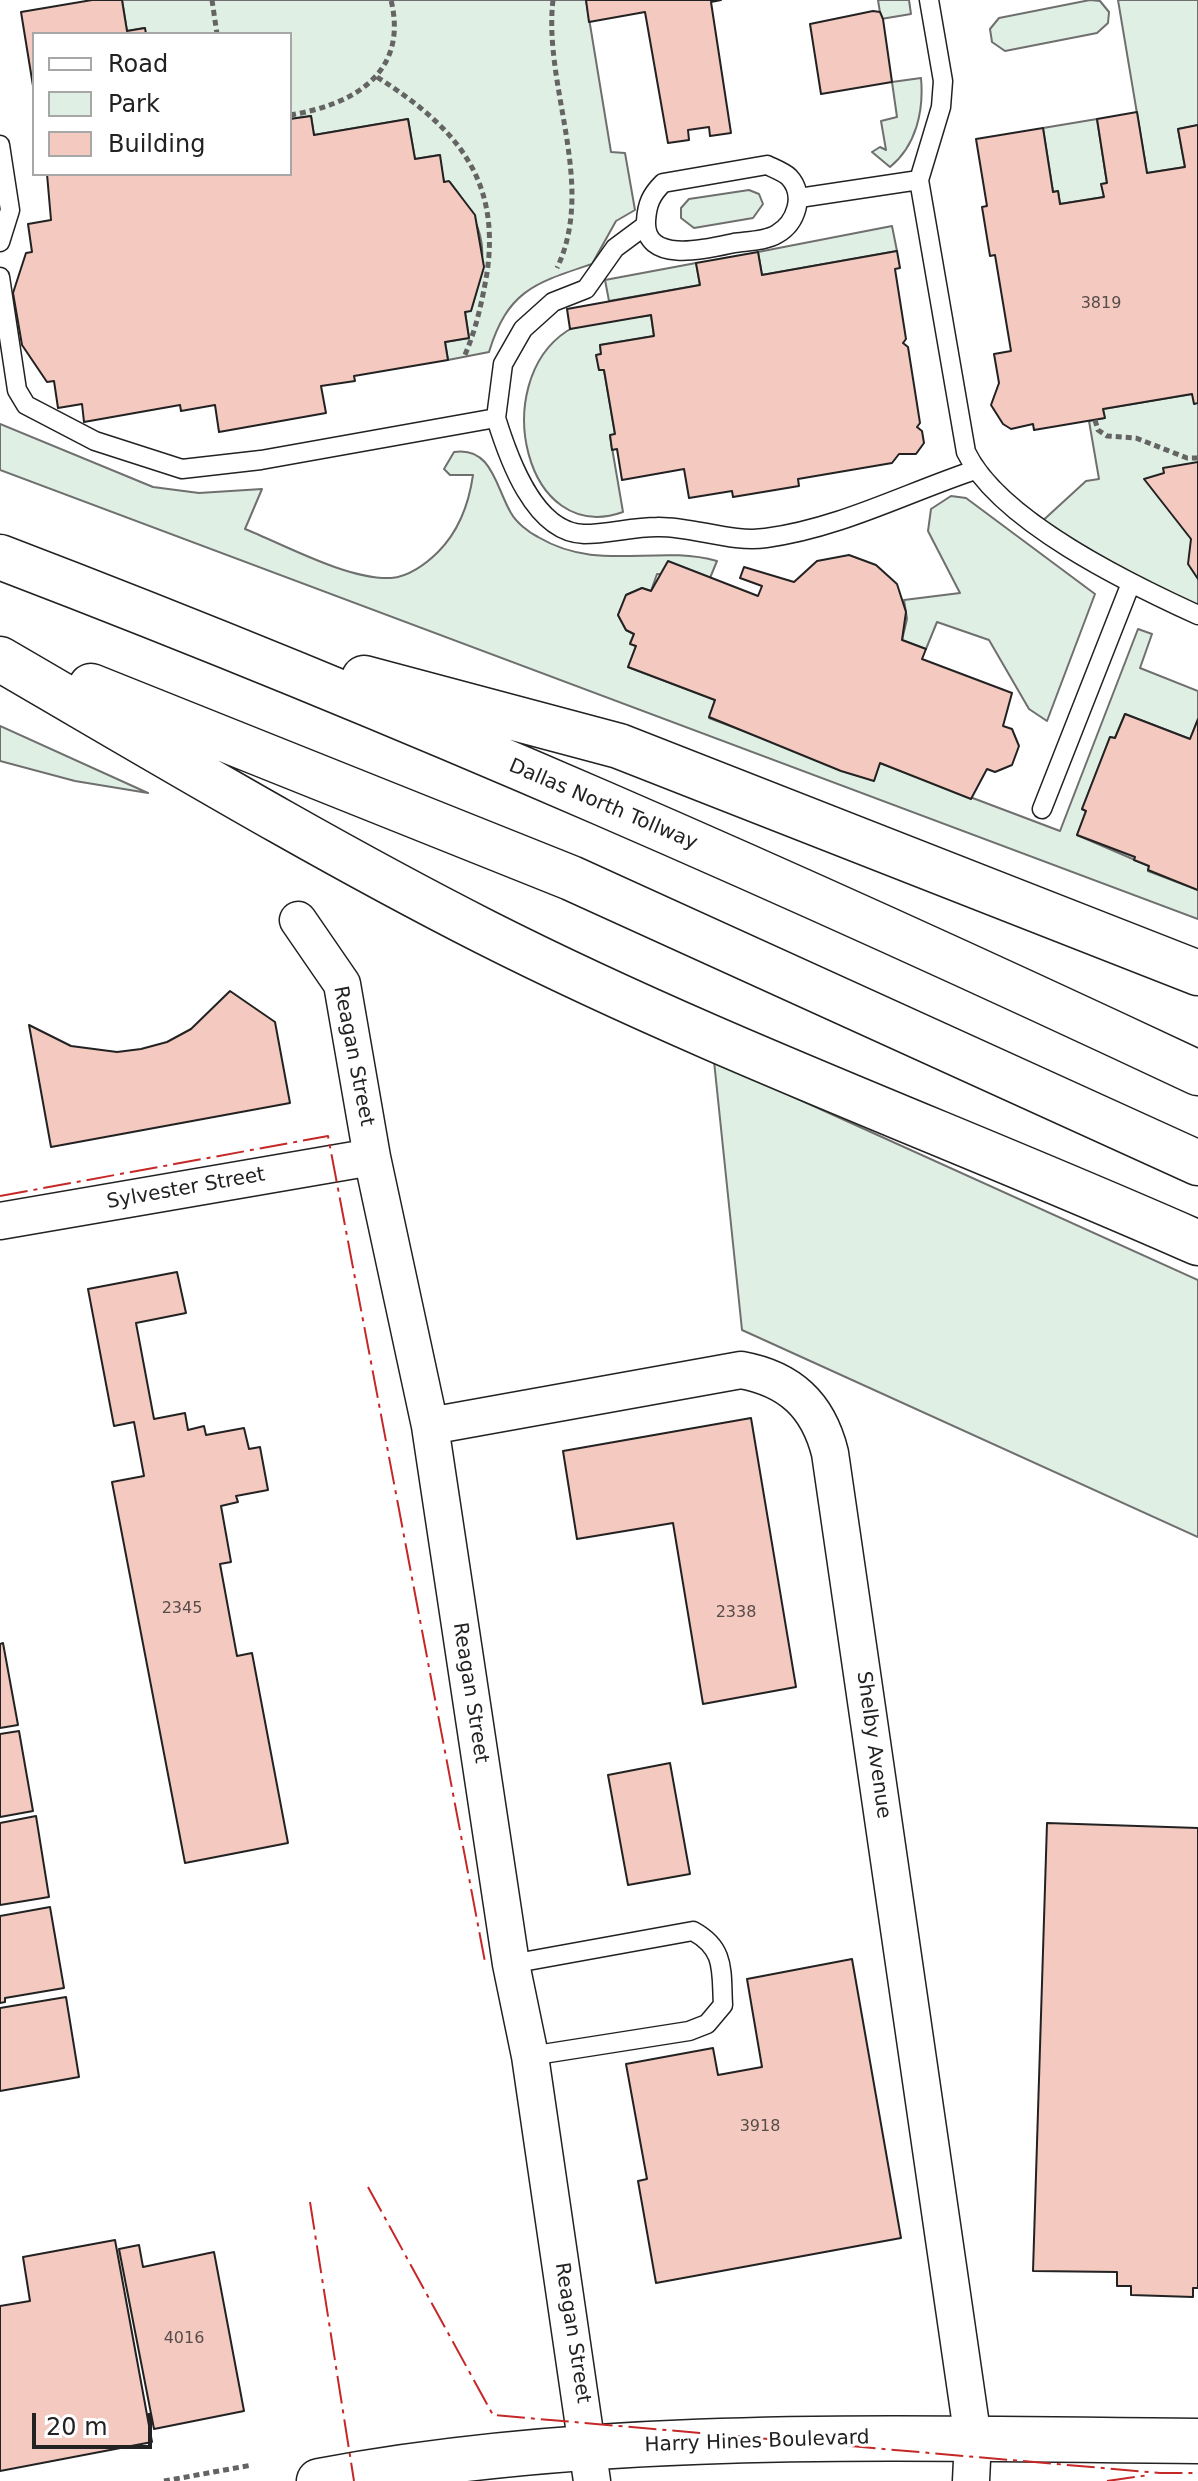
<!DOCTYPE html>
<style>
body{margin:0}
#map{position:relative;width:1198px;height:2481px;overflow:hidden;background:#fff;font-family:"DejaVu Sans",sans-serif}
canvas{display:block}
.legend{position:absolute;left:32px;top:32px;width:260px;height:144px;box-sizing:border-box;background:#fff;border:2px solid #a7a7a7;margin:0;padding:10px 14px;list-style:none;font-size:24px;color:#222}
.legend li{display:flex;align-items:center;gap:16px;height:40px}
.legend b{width:40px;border:2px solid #a7a7a7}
.scale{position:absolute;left:32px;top:2413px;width:120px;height:36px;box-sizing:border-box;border:4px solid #222;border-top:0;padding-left:10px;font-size:24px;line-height:28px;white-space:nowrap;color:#222;-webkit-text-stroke:6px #fff;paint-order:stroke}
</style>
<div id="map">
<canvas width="1198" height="2481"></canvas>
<ul class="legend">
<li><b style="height:10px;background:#fff"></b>Road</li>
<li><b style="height:22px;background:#e0efe3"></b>Park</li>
<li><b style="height:22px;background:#f3c9c0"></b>Building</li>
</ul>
<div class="scale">20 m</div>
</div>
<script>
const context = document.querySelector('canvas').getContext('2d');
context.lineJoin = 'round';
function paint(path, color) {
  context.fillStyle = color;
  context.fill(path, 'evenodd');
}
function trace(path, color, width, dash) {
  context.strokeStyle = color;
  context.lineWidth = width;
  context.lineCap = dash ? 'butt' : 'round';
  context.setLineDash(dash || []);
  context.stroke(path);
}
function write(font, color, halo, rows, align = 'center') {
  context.font = font + ' "DejaVu Sans",sans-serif';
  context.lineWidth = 6;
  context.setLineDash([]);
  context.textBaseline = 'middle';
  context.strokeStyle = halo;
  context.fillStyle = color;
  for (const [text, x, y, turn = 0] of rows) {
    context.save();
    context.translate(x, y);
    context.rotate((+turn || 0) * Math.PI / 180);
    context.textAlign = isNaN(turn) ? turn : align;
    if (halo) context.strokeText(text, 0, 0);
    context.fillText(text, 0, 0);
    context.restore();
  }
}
const green = new Path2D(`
 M122 0H586L611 152 625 153 635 210 616 221 592 264C535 283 508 290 489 352L448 360 445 342 469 338 465 312 471 310C489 252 488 231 450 182H444L439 155 415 159 408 119 314 135 311 116 290 119V34H146L144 28 127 31Z
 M878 0H909L911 14 881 19Z
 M1090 0 1100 1 1109 12 1108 23 1097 33 1005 51 992 42 990 29 999 18Z
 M1118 0H1198V125L1178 129 1185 167 1147 173Z
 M921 78C924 111 916 146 890 167L872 152 880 147 886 150 881 121 897 117 892 82Z
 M1097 119 1107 183 1102 184 1104 197 1060 204 1058 191 1053 192 1043 128Z
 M749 190 759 194 763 204 753 218 694 228 681 218V208L689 199Z
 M892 226 897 251 762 275 758 252Z
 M696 263 700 285 609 301 605 280Z
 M651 315 654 336 600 345 601 354 597 355 599 370H604L615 434 610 436 623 512C525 547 488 383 567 331 583 321 630 319 651 315Z
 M1192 394 1198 403V616L1038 525 1086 481 1099 479 1089 421 1104 418 1103 409Z
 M0 424 153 487 199 493 262 489 245 529C285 545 348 580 391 578 408 577 426 564 438 552 459 531 469 503 473 475H450L444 469 454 452C492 446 496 488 511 513 516 522 528 532 538 537 599 573 655 544 717 561L710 578 657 574 651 591 642 588 626 595 618 615 626 630 634 634 630 643 636 646 628 667 715 700 709 718 874 780 880 763 1060 831 1138 629 1152 634 1140 668 1198 691V719L1190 739 1125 714 1115 738 1110 737 1082 809 1086 811 1077 835 1149 866 1148 871 1198 890V919L0 470Z
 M951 496 966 498 1095 594 1047 721 1029 709 989 640 937 622 926 649 902 640 907 619 904 600 960 593 928 531 931 509Z
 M0 726 148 793 75 781 0 761Z
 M714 1061 1198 1280V1537L742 1330Z`);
paint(green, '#e0efe3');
trace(green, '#6f6f6f', 2);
const building = new Path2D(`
 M92 0H122L127 31 145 28 146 34H34V92L21 12Z
 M586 0H721L711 2 731 133 710 136 709 127 688 130 689 140 668 143 645 12 589 22Z
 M873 11 880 12 883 19 892 82 821 94 810 24Z
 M1137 112 1147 173 1185 167 1178 129 1198 125V403L1194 404 1192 394 1103 409 1105 418 1034 430 1033 424 1011 429 1003 424 991 405 999 383 994 354 1011 351 995 255 990 256 982 207 987 206 976 139 1043 128 1053 192 1058 191 1060 204 1104 197 1101 184 1107 183 1097 119Z
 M311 116 314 135 408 119 415 159 440 155 444 182 449 181 475 215 484 267 471 311 465 312 469 338 445 342 448 360 354 376 355 381 321 386 326 413 219 432 215 405 181 411 180 405 84 422 82 404 58 408 54 381 47 382 22 345 13 293 26 253 32 252 28 224 51 220 47 174H290V119Z
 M897 251 900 268 895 269 906 339 903 343 908 347 920 423 917 427 922 431 924 443 916 454H899L892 463 798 479 799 486 733 497 732 491 689 498 684 469 622 480 617 449 612 450 610 435 615 434 604 370H599L596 355 601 354 600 345 654 336 651 315 570 329 567 309 700 285 696 263 758 252 762 275Z
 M1198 462V579L1188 564 1191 539 1144 479 1164 473 1163 468Z
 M849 555 876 565 897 584 906 612 902 640 926 649 922 659 1012 693 1003 726 1012 729 1019 746 1012 765 995 772 987 769 971 799 880 763 874 781 841 771 709 717 715 700 628 667 636 646 630 644 634 634 626 630 618 615 626 595 642 588 651 591 668 561 758 596 762 586 740 578 744 567 794 582 817 561Z
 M1125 714 1190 739 1198 719V890L1148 870 1149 866 1134 860 1135 857 1077 835 1086 811 1082 809 1110 737 1115 738Z
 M230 991 275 1022 290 1103 51 1147 29 1025 71 1046 117 1052 141 1049 167 1042 191 1029Z
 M177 1272 186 1313 136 1323 154 1419 185 1413 188 1430 204 1426 206 1435 244 1428 249 1449 260 1447 268 1490 236 1496 238 1502 221 1506 231 1562 220 1564 237 1656 252 1653 288 1843 185 1863 112 1482 144 1476 134 1422 114 1426 88 1289Z
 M751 1418 796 1687 703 1704 673 1523 577 1539 563 1451Z
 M3 1643 18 1725 0 1728V1644Z
 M19 1731 33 1811 0 1817V1734Z
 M670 1763 690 1874 628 1885 608 1775Z
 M36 1816 49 1897 0 1905V1823Z
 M1047 1823 1198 1828V2288H1193V2297L1131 2295V2286H1117V2272L1033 2271Z
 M50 1907 64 1988 5 1998V2002L0 2003V1916Z
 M852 1959 901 2238 656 2283 638 2181 647 2179 626 2064 713 2048 718 2075 762 2067 747 1979Z
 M66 1997 79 2077 0 2091V2008Z
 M115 2240 152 2442 0 2471V2306L30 2301 23 2257Z
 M139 2245 143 2267 214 2252 244 2411 154 2429 119 2249Z`);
paint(building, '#f3c9c0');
trace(building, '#222', 2);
const lane = new Path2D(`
 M929 0 943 81 941 107 919 180 966 452C999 521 1130 584 1198 615
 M0 145 10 210 0 242
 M767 165C773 168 784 172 789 177 806 195 796 223 777 234 766 241 747 241 734 243 711 248 644 266 646 221 647 204 651 195 663 183Z
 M799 198 919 180
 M0 277 17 390 26 405 95 441 182 469 261 460 496 418 503 364 523 329 553 302 586 289 615 248 646 225
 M496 418C508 457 534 533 584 534 608 534 632 527 657 527 692 526 731 543 766 538 840 528 906 493 975 470
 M1042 809 1131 583
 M511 1964 693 1931C726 1949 721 1971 723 2005L707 2024 689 2031 530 2056`);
const street = new Path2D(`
 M298 920 342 984 372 1157 430 1426 511 1964 530 2056 592 2481
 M0 1221 372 1157
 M430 1426 741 1370C790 1379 818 1405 830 1453L973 2439 971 2481`);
const primary = new Path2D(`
 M319 2481C607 2427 906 2439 1198 2441`);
const highway = new Path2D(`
 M0 557C406 712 804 888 1198 1073
 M0 659C160 752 320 848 485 932 716 1049 961 1138 1198 1243
 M364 678 619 746 1198 973
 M91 686 571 878 1198 1163`);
trace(lane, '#222', 21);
trace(street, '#222', 39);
trace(primary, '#222', 47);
trace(highway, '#222', 47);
trace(new Path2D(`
 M212 0 217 34
 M553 0C543 87 597 184 557 268
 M377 77C454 126 501 177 487 273 482 302 476 330 464 357
 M290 115C352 105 409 74 391 0
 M1095 420 1098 430 1107 436 1136 438 1187 458H1198
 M164 2481 252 2465`), '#646464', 5, [6, 4]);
trace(lane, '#fff', 18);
trace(street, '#fff', 36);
trace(primary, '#fff', 44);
trace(highway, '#fff', 44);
trace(new Path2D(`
 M0 1196 328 1136 485 1962
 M368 2187 493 2415 1160 2473H1198
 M310 2202 354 2481
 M1107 2481 1149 2475`), '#c62828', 2, [28, 6, 4, 6]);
write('16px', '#564c4a', null, [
 ["3819",1101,304],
 ["2345",182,1609],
 ["2338",736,1613],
 ["3918",760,2127],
 ["4016",184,2339]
]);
write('20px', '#222', '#fff', [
 ["Dallas North Tollway",603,805,23],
 ["Reagan Street",353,1056,79],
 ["Sylvester Street",186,1189,-10],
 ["Reagan Street",470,1693,81],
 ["Shelby Avenue",873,1745,82],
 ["Reagan Street",572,2333,81],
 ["Harry Hines Boulevard",757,2442,-2]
]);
</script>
